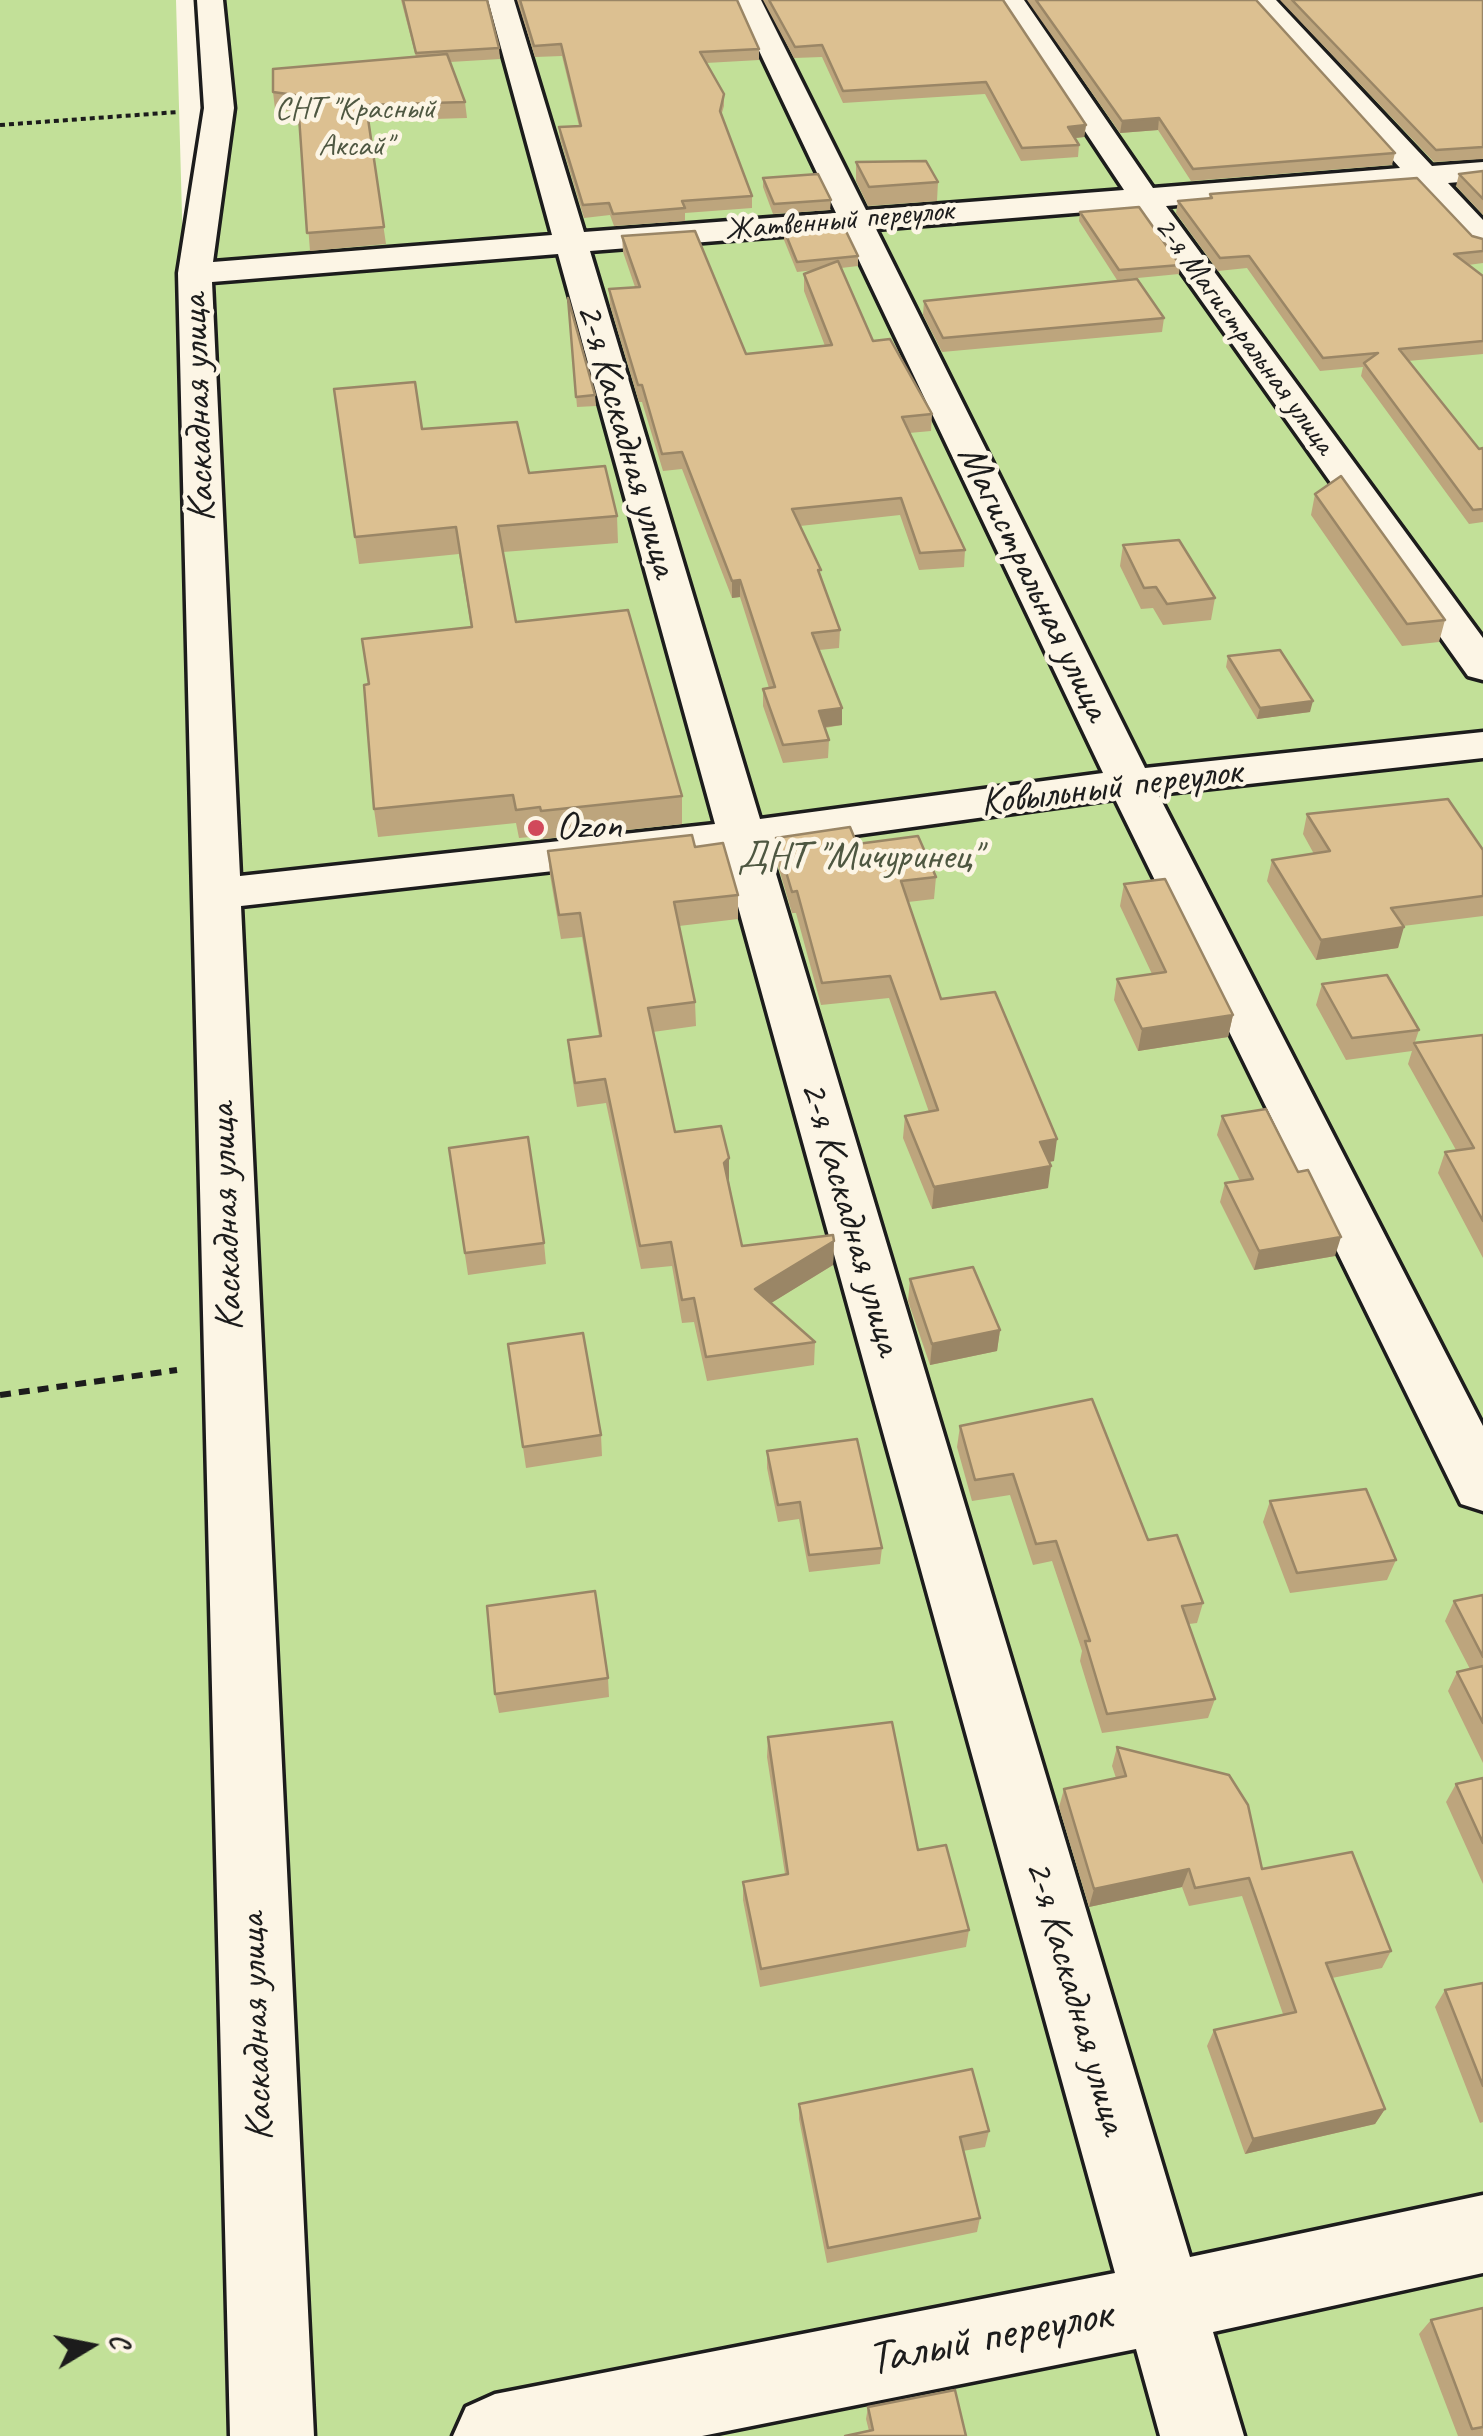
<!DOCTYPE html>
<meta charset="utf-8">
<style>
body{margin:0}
#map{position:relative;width:1483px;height:2436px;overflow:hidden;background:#fcf5e5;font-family:Caveat,sans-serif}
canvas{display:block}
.north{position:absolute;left:40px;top:2296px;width:100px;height:100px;-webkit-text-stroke:8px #fcf5e5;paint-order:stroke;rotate:80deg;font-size:28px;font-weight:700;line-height:40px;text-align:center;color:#1c1c1c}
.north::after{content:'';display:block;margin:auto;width:35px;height:45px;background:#1c1c1c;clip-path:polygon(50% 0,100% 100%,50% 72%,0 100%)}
</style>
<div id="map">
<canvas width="1483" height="2436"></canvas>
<div class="north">С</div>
</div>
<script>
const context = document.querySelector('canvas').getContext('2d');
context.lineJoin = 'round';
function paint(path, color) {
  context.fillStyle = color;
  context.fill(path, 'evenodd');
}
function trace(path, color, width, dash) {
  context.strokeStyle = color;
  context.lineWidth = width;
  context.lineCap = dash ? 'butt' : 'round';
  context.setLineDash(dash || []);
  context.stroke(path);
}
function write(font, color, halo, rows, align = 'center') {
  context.font = font + ' Caveat,sans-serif';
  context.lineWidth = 9;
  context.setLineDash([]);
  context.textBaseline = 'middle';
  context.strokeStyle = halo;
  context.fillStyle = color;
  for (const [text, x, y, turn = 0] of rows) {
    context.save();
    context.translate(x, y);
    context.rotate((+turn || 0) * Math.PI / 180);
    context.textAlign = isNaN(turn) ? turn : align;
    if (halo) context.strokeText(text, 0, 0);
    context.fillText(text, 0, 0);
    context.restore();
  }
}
paint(new Path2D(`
 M0 0H176L214 1359 235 2436H0Z
 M210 0H1483V2436H287L215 268 219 108Z`), '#c2e098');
const minor = new Path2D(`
 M197 0H223L234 108 213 262 552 235 488 0H514L584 232 836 213 735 0H761L866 210 1124 190 998 0H1024L1153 188 1400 168 1248 0H1276L1432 166 1483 162V180L1448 183 1483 220V249L1472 246 1416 186 1166 206 1483 638V680L1468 676 1136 208 876 229 1145 768 1483 732V758L1158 794 1483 1426V1511L1461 1504 1115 799 768 847 1190 2257 1483 2195V2273L1213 2332 1244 2436H1160L1136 2349 702 2436H453L466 2407 495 2394 1115 2273 723 852 241 906 314 2436H230L178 273 204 108ZM845 231 1103 773 760 819 590 251ZM558 254 715 824 240 876 212 282Z`);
trace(minor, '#1c1c1c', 7);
trace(new Path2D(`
 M0 125 178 112`), '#1c1c1c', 4, [5, 4]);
trace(new Path2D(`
 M0 1395 177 1370`), '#1c1c1c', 6, [11, 8]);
paint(minor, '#fcf5e5');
paint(new Path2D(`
 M401 0H487L499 48 500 59 450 62 465 102 467 118 368 121 386 244 310 251 300 124 297 112 275 109 273 92 416 57Z
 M517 0H737L759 49V60L706 63 724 94V106L721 116 752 196V208L685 213V221L614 226 610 215 584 218 560 139 559 127 579 126 562 56 535 57Z
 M763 0H1003L1086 125 1084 137 1075 138 1079 145 1078 157 1021 161 985 94 843 103 822 57 794 58Z
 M1027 0H1256L1395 153 1392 165 1191 181 1158 130 1120 133Z
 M1280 0H1483V159L1434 162Z
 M856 162 938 182 937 201 868 206 856 181Z
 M1483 171V215L1456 186 1459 174Z
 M763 178 831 200 830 210 773 214 763 187Z
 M1210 194 1472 236 1483 239V263L1468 265 1483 276V354L1408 361 1479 449 1483 448V522L1469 524 1361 376 1363 367 1320 371 1247 268 1218 271 1176 213 1178 201 1209 198Z
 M1080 212 1180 265 1179 274 1117 280 1079 221Z
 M784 230 858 256V266L841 268 873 341 932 414 931 431 909 433 965 550 964 567 919 570 900 515 800 526 840 630 839 648 819 650 842 725 825 728 829 740 828 758 783 763 763 706V689L769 688 740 597 732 598 682 469 663 471 642 402H639L610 305 609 289 635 287 623 252 622 236 746 354 825 346 804 291V274L815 270 797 272 784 240Z
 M568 298 595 395 596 406 577 407Z
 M924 301 1164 318 1162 332 942 352 923 315Z
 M334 389 422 429 529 473 617 516 618 543 503 552 516 622 682 796V824L543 839 542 836 519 838 516 823 378 837 374 809 369 684 471 627 459 554 359 564Z
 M1315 494 1445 620 1439 642 1402 646 1311 515Z
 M1123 545 1215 598 1211 620 1163 625 1153 608 1141 609 1120 566Z
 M1228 656 1310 712 1257 719 1226 667Z
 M1307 814 1483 850V916L1403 926 1398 948 1316 960 1267 881 1272 860 1314 854 1303 834Z
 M776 838 857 844 936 877 934 899 908 902 941 999 1054 1161 1049 1162 1048 1188 932 1209 903 1138 905 1116 929 1112 889 998 821 1005 796 913H792L776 859Z
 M695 847 738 895V919L679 926 695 1002 696 1026 653 1032 675 1132 729 1158V1182L742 1246 834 1241 833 1265 771 1303 815 1342 814 1365 707 1381 694 1322 682 1323 672 1266 641 1269 606 1103 577 1107 570 1064 568 1040 599 1036 582 937 561 939 550 875 548 851Z
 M1124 884 1233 1015 1228 1037 1138 1051 1114 1000 1117 979 1152 974 1120 906Z
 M1322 984 1419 1030 1415 1042 1483 1035V1258L1438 1173 1445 1152 1456 1150 1408 1064 1412 1051 1346 1060 1316 1005Z
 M1222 1116 1335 1256 1254 1270 1220 1202 1225 1183 1240 1181 1217 1135Z
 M449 1148 544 1243 546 1264 468 1275Z
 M910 1279 1000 1330 997 1351 930 1365 908 1301Z
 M508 1344 601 1435 602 1456 526 1468Z
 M960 1426 1148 1540 1203 1603 1197 1623 1189 1624 1215 1699 1208 1718 1102 1733 1080 1661 1082 1651 1052 1561 1033 1565 1010 1495 972 1501 957 1447Z
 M767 1451 882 1548 880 1564 809 1572 799 1519 778 1522 767 1468Z
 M1270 1501 1396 1560 1387 1580 1290 1593 1263 1522Z
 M1483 1595V1763L1448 1691 1457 1672 1470 1669 1445 1621 1454 1601Z
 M608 1678 609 1697 499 1713 495 1694Z
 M768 1737 918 1850 969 1930 966 1947 760 1987 743 1900V1882L785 1874 767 1757Z
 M1117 1747 1262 1869 1391 1951 1382 1968 1332 1978 1385 2109 1375 2124 1245 2154 1207 2046 1214 2030 1283 2014 1242 1896 1189 1906 1182 1887 1089 1907 1059 1807 1064 1789 1116 1778 1112 1766Z
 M1483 1778V1884L1446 1802 1456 1784Z
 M1483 1983V2122L1480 2123 1435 2007 1445 1990Z
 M799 2104 989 2131 985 2147 963 2151 980 2218 977 2232 827 2263 799 2119Z
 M1483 2308V2436H1458L1419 2334 1431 2320Z
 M868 2407 966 2436 869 2431 866 2419Z`), '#bda57d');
paint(new Path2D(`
 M1159 118 1158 130 1120 133 1122 121Z
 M1086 125 1084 137 1067 139 1068 127Z
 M740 580V597L732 598V581Z
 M1313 701 1310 712 1257 719 1260 708Z
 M842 708V725L818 728 819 711Z
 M1404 927 1398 948 1316 960 1321 940Z
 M1233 1015 1228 1037 1138 1051 1142 1029Z
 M1057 1139 1054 1161 1036 1164 1040 1142Z
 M729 1158V1182L724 1163Z
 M1051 1166 1048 1188 932 1209 934 1187Z
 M1341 1237 1335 1256 1254 1270 1259 1251Z
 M834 1241 833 1265 755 1313V1289Z
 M1000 1330 997 1351 930 1365 932 1344Z
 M1189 1869 1182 1887 1089 1907 1094 1889Z
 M1385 2109 1375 2124 1245 2154 1253 2139Z`), '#9a8666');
const building = new Path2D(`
 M403 0H487L499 48 416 53Z
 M520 0H737L759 49 700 52 724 94 720 111 752 196 682 201 685 208 613 214 609 203 583 205 559 127 581 126 561 44 534 46Z
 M769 0H1003L1086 125 1068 127 1079 145 1022 148 986 82 843 91 822 45 795 47Z
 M1036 0H1256L1395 153 1193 169 1159 118 1122 121Z
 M1292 0H1483V147L1436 150Z
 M447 54 465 102 366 105 384 227 307 233 299 116 295 95 273 92V69Z
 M926 161 938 182 869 187 856 162Z
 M1483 171V199L1459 174Z
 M818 174 831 200 774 204 763 178Z
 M1417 178 1472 236 1483 239V251L1454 254 1483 276V341L1399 349 1479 449 1483 448V509L1473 510 1364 363 1378 353 1323 358 1249 256 1220 258 1178 201 1212 198 1210 194Z
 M1139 207 1180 265 1119 270 1080 212Z
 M843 225 858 256 797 262 784 230Z
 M695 231 746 354 832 345 804 274 838 261 873 341 890 339 932 414 902 417 965 550 920 553 901 498 792 509 821 570H818L840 630 812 633 842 708 819 711 829 740 783 745 763 689 775 687 740 580 732 581 682 452 662 454 642 385H638L609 289 640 287 622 236Z
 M1137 279 1164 318 943 338 924 301Z
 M568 298 595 395 576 397Z
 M415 382 422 429 517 422 529 473 605 466 617 516 498 526 516 622 628 610 682 796 541 811 540 807 516 810 513 795 374 809 364 685 369 684 362 639 472 627 456 527 355 537 334 389Z
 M1341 476 1445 620 1407 624 1315 494Z
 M1179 540 1215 598 1167 604 1156 587 1144 588 1123 545Z
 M1280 650 1313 701 1260 708 1228 656Z
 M1448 799 1483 850V896L1391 908 1404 927 1321 940 1272 860 1330 851 1307 814Z
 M850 827 857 844 918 836 936 877 901 881 941 999 995 992 1057 1139 1040 1142 1051 1166 934 1187 905 1116 938 1110 890 976 822 983 797 891 792 892 776 838Z
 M692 835 695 847 723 843 738 895 674 902 695 1002 648 1008 675 1132 721 1126 729 1158 724 1163 742 1246 833 1235 834 1241 755 1289 815 1342 706 1357 694 1298 682 1300 671 1242 640 1246 605 1079 575 1083 568 1040 601 1036 580 913 559 915 548 851Z
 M1165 879 1233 1015 1142 1029 1117 979 1166 972 1124 884Z
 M1387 975 1419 1030 1352 1038 1322 984Z
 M1483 1035V1221L1445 1152 1474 1148 1414 1043Z
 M1266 1109 1298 1172 1308 1170 1341 1237 1259 1251 1225 1183 1253 1179 1222 1116Z
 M528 1137 544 1243 465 1253 449 1148Z
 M973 1267 1000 1330 932 1344 910 1279Z
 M583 1333 601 1435 523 1447 508 1344Z
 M1092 1399 1148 1540 1177 1535 1203 1603 1182 1606 1215 1699 1107 1714 1085 1641H1090L1056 1541 1036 1544 1013 1474 975 1480 960 1426Z
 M857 1439 882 1548 809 1555 800 1502 778 1505 767 1451Z
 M1366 1489 1396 1560 1297 1573 1270 1501Z
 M595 1591 608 1678 495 1694 487 1606Z
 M1483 1595V1657L1454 1601Z
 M1483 1666V1723L1457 1672Z
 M892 1722 918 1850 946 1845 969 1930 761 1969 743 1882 788 1874 768 1737Z
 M1117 1747 1229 1775 1248 1805 1262 1869 1352 1852 1391 1951 1326 1963 1385 2109 1253 2139 1214 2030 1296 2012 1249 1878 1195 1888 1189 1869 1094 1889 1064 1789 1126 1776Z
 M1483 1778V1843L1456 1784Z
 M1483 1983V2086L1445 1990Z
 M972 2069 989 2131 960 2137 980 2218 828 2248 799 2104Z
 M1483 2308V2427L1472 2429 1431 2320Z
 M955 2390 966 2436H845L873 2430 868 2407Z`);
paint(building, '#dcc091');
trace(building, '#9a8666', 2.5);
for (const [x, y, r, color] of [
 [536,828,10,"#d1495b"]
]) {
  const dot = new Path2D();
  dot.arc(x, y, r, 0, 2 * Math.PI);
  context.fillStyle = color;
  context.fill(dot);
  trace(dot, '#fcf5e5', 4);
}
write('32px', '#4e5741', '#fcf5e5', [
 ["СНТ \"Красный",355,110],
 ["Аксай\"",355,147]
]);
write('32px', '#1c1c1c', '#fcf5e5', [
 ["Жатвенный переулок",839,221,-5],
 ["2-я Магистральная улица",1244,336,54]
]);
write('40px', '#1c1c1c', '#fcf5e5', [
 ["Каскадная улица",199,408,-92],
 ["2-я Каскадная улица",626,440,74],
 ["Магистральная улица",1033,583,64],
 ["Ковыльный переулок",1111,788,-7],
 ["Каскадная улица",227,1217,-92],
 ["2-я Каскадная улица",850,1218,74],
 ["2-я Каскадная улица",1075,1997,74],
 ["Каскадная улица",257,2027,-92]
]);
write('40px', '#1c1c1c', '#fcf5e5', [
 ["Ozon",556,828]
], 'left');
write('40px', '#4e5741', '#fcf5e5', [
 ["ДНТ \"Мичуринец\"",859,858]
]);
write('48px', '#1c1c1c', '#fcf5e5', [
 ["Талый переулок",990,2338,-11]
]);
</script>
